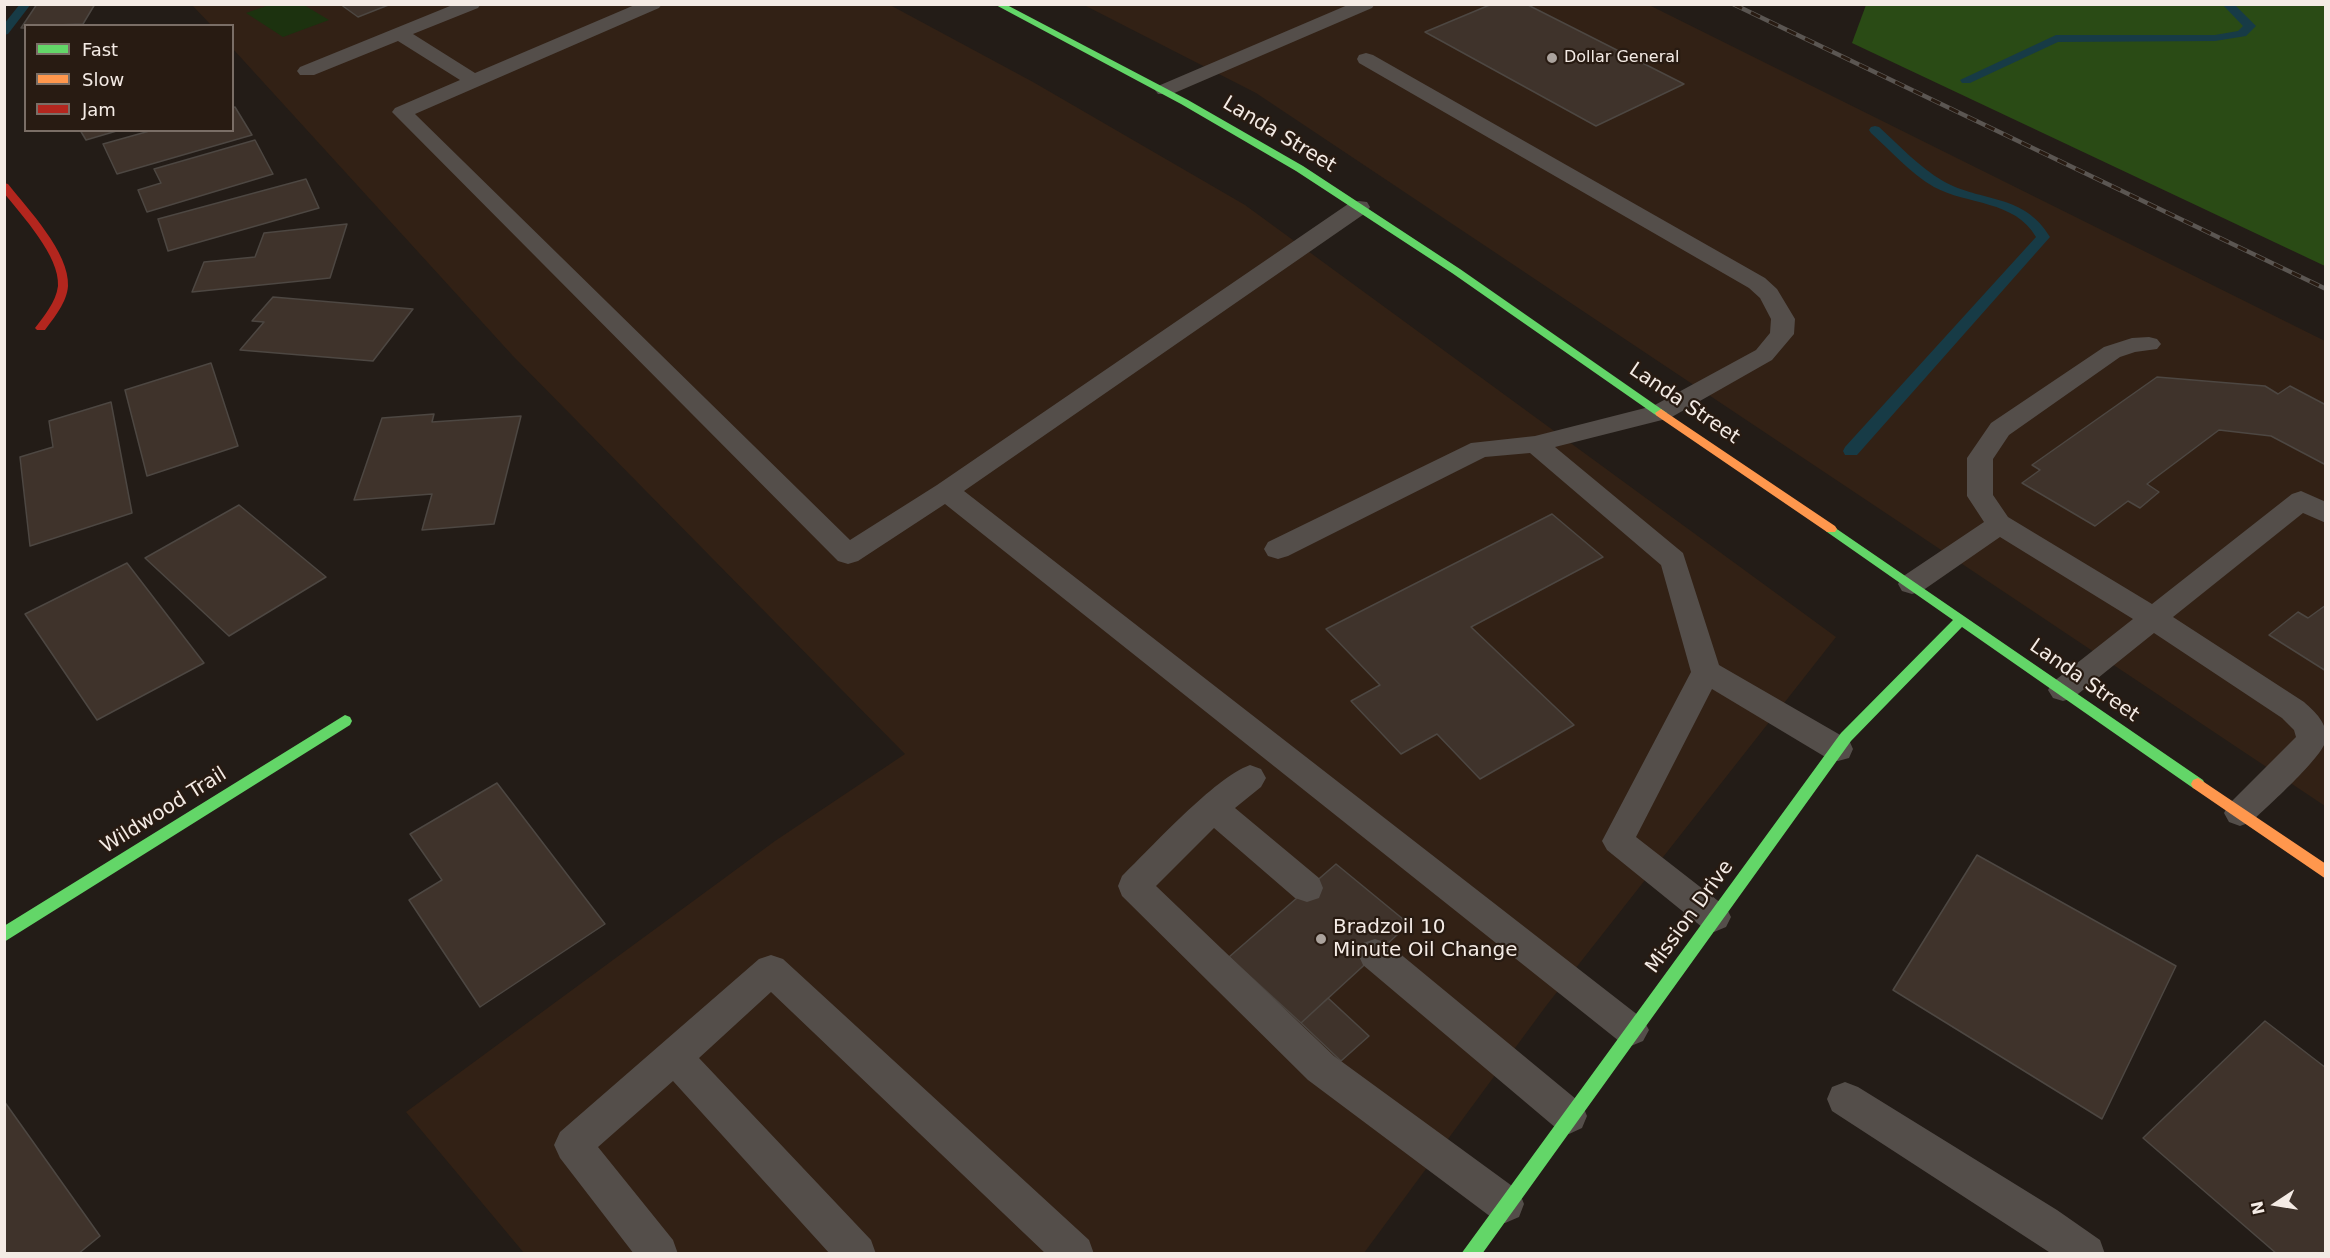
<!DOCTYPE html>
<style>
body{margin:0}
#map{position:relative;width:2330px;height:1258px;overflow:hidden;background:#231c17;font-family:"DejaVu Sans",sans-serif}
canvas{display:block}
.frame{position:absolute;inset:0;border:6px solid #f4ebe5;pointer-events:none}
.legend{position:absolute;left:24px;top:24px;width:210px;height:108px;box-sizing:border-box;background:#281b12;border:2px solid #7a6e66;margin:0;padding:8px 10px;list-style:none;font-size:18px;color:#f4ebe5}
.legend li{display:flex;align-items:center;gap:12px;height:30px}
.legend b{width:30px;border:2px solid #7a6e66}
.north{position:absolute;left:2246px;top:1174px;width:60px;height:60px;-webkit-text-stroke:4px #281b12;paint-order:stroke;rotate:258deg;font-size:16px;font-weight:700;line-height:24px;text-align:center;color:#f4ebe5}
.north::after{content:'';display:block;margin:auto;width:21px;height:27px;background:#f4ebe5;clip-path:polygon(50% 0,100% 100%,50% 72%,0 100%)}
</style>
<div id="map">
<canvas width="2330" height="1258"></canvas>
<div class="frame"></div>
<ul class="legend">
<li><b style="height:8px;background:#63d668"></b>Fast</li>
<li><b style="height:8px;background:#ff974d"></b>Slow</li>
<li><b style="height:8px;background:#b3261e"></b>Jam</li>
</ul>
<div class="north">N</div>
</div>
<script>
const context = document.querySelector('canvas').getContext('2d');
context.lineJoin = 'round';
function paint(path, color) {
  context.fillStyle = color;
  context.fill(path, 'evenodd');
}
function trace(path, color, width, dash) {
  context.strokeStyle = color;
  context.lineWidth = width;
  context.lineCap = dash ? 'butt' : 'round';
  context.setLineDash(dash || []);
  context.stroke(path);
}
function write(font, color, halo, rows, align = 'center') {
  context.font = font + ' "DejaVu Sans",sans-serif';
  context.lineWidth = 4.5;
  context.setLineDash([]);
  context.textBaseline = 'middle';
  context.strokeStyle = halo;
  context.fillStyle = color;
  for (const [text, x, y, turn = 0] of rows) {
    context.save();
    context.translate(x, y);
    context.rotate((+turn || 0) * Math.PI / 180);
    context.textAlign = isNaN(turn) ? turn : align;
    if (halo) context.strokeText(text, 0, 0);
    context.fillText(text, 0, 0);
    context.restore();
  }
}
paint(new Path2D(`
 M192 5H890L1033 82 1245 205 1836 637 1546 1006 1364 1253H524L406 1112 775 841 905 754 513 356 233 49 232 26 211 25Z
 M1084 5H1649L2325 341V806L1256 93Z`), '#322115');
paint(new Path2D(`
 M269 5H304L329 20 283 37 246 13Z`), '#1c320f');
paint(new Path2D(`
 M1866 5H2325V266L1852 43Z`), '#2a4b15');
paint(new Path2D(`
 M20 4H31L8 34 4 35V24Z
 M2222 4H2234L2256 26 2246 36 2215 41 2058 42 1970 83H1962L1960 80 2056 35H2215L2238 31 2243 26Z
 M1875 126 1879 127C1900 146 1919 167 1943 181 1982 203 2024 193 2050 237L1857 455H1845L1843 451 1845 447 2036 237C2015 200 1967 205 1934 187 1910 173 1891 151 1871 133L1869 130 1871 127Z`), '#173b46');
const building = new Path2D(`
 M37 4H95L83 24 26 26V28H21Z
 M340 4H391L358 17Z
 M1492 4H1526L1684 84 1596 126 1425 32Z
 M235 107 252 135 117 174 103 144 153 130H232V108Z
 M80 130H120L86 140Z
 M255 140 273 174 147 212 138 190 161 183 154 169Z
 M306 179 319 208 168 251 158 219Z
 M347 224 330 278 192 292 204 262 255 257 264 233Z
 M273 297 413 309 373 361 240 350 264 322 252 321Z
 M211 363 238 446 147 476 125 390Z
 M2157 377 2265 386 2278 394 2290 386 2326 405V465L2271 436 2219 430 2147 484 2159 492 2140 508 2128 501 2095 526 2022 483 2040 470 2032 465Z
 M111 402 132 513 30 546 20 457 53 447 49 421Z
 M434 414 432 422 521 416 494 524 422 530 432 494 354 500 382 418Z
 M239 505 326 577 229 636 145 558Z
 M1552 514 1603 557 1471 627 1574 725 1480 779 1437 734 1401 754 1351 701 1380 685 1326 629Z
 M127 563 204 663 97 720 25 614Z
 M2326 605V671L2269 635 2298 612 2308 618Z
 M497 783 605 924 480 1007 409 900 442 880 410 834Z
 M1977 855 2176 966 2102 1119 1893 990Z
 M1336 864 1409 924 1301 1023 1229 957Z
 M1328 998 1369 1036 1341 1061 1301 1023Z
 M2265 1021 2326 1068V1254H2277L2143 1138Z
 M4 1101 100 1236 78 1254H4Z`);
paint(building, '#3f332b');
trace(building, '#4d4742', 1.5);
paint(new Path2D(`
 M455 4H481L478 8 413 34 475 73 637 4H662L659 8 415 114 850 540 937 485 1351 202 1359 201 1367 202 1370 207 1367 212 964 491 1643 1019 1649 1030 1643 1041 1631 1046 1619 1041 945 504 858 561 848 564 838 561 392 112 395 108 460 80 398 41 314 75H300L297 71 300 67Z
 M1350 4H1375L1372 8 1172 94H1158L1155 90 1158 86Z
 M1366 53 1373 55 1765 278 1777 289 1795 319 1794 334 1772 360 1670 418 1555 447 1683 553 1719 665 1849 740 1853 749 1849 758 1838 761 1827 758 1712 689 1636 837 1726 907 1731 917 1726 927 1714 932 1702 927 1607 850 1602 841 1691 672 1661 565 1530 453 1485 457 1288 556 1278 559 1268 556 1264 549 1268 542 1471 443 1535 436 1653 406 1756 350 1770 333 1771 319 1760 298 1749 288 1359 63 1357 59 1359 55Z
 M2149 337 2157 339 2161 344 2157 349 2135 352 2120 357 2009 435 1993 459V495L2008 517 2152 604 2292 494 2301 491 2326 502V523L2303 513 2173 617 2304 702C2315 712 2328 723 2326 740 2323 757 2266 808 2251 822L2240 826 2229 822 2224 813 2229 804 2296 737 2294 730 2282 718 2154 633 2073 698 2063 701 2053 698 2048 690 2053 682 2133 619 2000 537 1922 591 1912 594 1902 591 1898 584 1902 577 1984 522 1967 496V458L1991 423 2104 347 2132 338Z
 M1250 765 1261 769 1266 778 1261 787 1235 808 1319 878 1323 888 1319 898 1307 902 1295 898 1214 828 1156 886 1334 1056 1519 1191 1524 1204 1519 1217 1505 1223 1491 1217 1308 1080 1122 896 1118 886 1122 876C1152 847 1214 778 1250 765Z
 M1375 939 1387 943 1582 1104 1587 1116 1582 1128 1569 1134 1556 1128 1363 965 1358 954 1363 943Z
 M771 955 783 959 1089 1240 1094 1254H1046L771 992 699 1058 871 1240 876 1254H830L673 1081 598 1147 673 1240 678 1254H634L560 1158 554 1145 560 1132 759 959Z
 M1845 1082 1858 1087 2057 1210 2100 1240 2105 1254H2052L1832 1111 1827 1099 1832 1087Z`), '#544e4a');
paint(new Path2D(`
 M994 4H1005L1188 100 1303 166 1460 269 1667 413 1665 416H1657L1452 273 1296 171 1181 104Z
 M1831 525 2203 780 2205 784 2203 788 2198 790 2193 788 1962 627 1851 741 1482 1254H1461L1841 733 1953 620 1827 532 1825 529 1827 526Z
 M345 715 350 717 352 721 350 725 4 942V926Z`), '#63d668');
paint(new Path2D(`
 M1661 409 1835 526 1837 529 1835 532H1827L1657 416 1655 413Z
 M2198 778 2326 864V879L2193 788 2191 784 2193 780Z`), '#ff974d');
paint(new Path2D(`
 M4 183 8 184C27 208 70 253 68 286 67 302 54 318 45 330H37L35 328C44 316 56 302 58 286 60 256 22 216 4 193Z`), '#b3261e');
const rail = new Path2D(`
 M1733 4 2326 289`);
trace(rail, '#5b5652', 4.5);
trace(rail, '#281b12', 3, [10]);
for (const [x, y, r, color] of [
 [1552,58,6,"#aba39d"],
 [1321,939,6,"#aba39d"]
]) {
  const dot = new Path2D();
  dot.arc(x, y, r, 0, 2 * Math.PI);
  context.fillStyle = color;
  context.fill(dot);
  trace(dot, '#281b12', 2);
}
write('16px', '#f4ebe5', '#281b12', [
 ["Dollar General",1564,58]
], 'left');
write('20px', '#f4ebe5', '#281b12', [
 ["Landa Street",1279,135,31],
 ["Landa Street",1684,404,34],
 ["Landa Street",2084,681,35],
 ["Wildwood Trail",164,811,-32],
 ["Mission Drive",1690,917,-54]
]);
write('20px', '#f4ebe5', '#281b12', [
 ["Bradzoil 10",1333,928],
 ["Minute Oil Change",1333,951]
], 'left');
</script>
